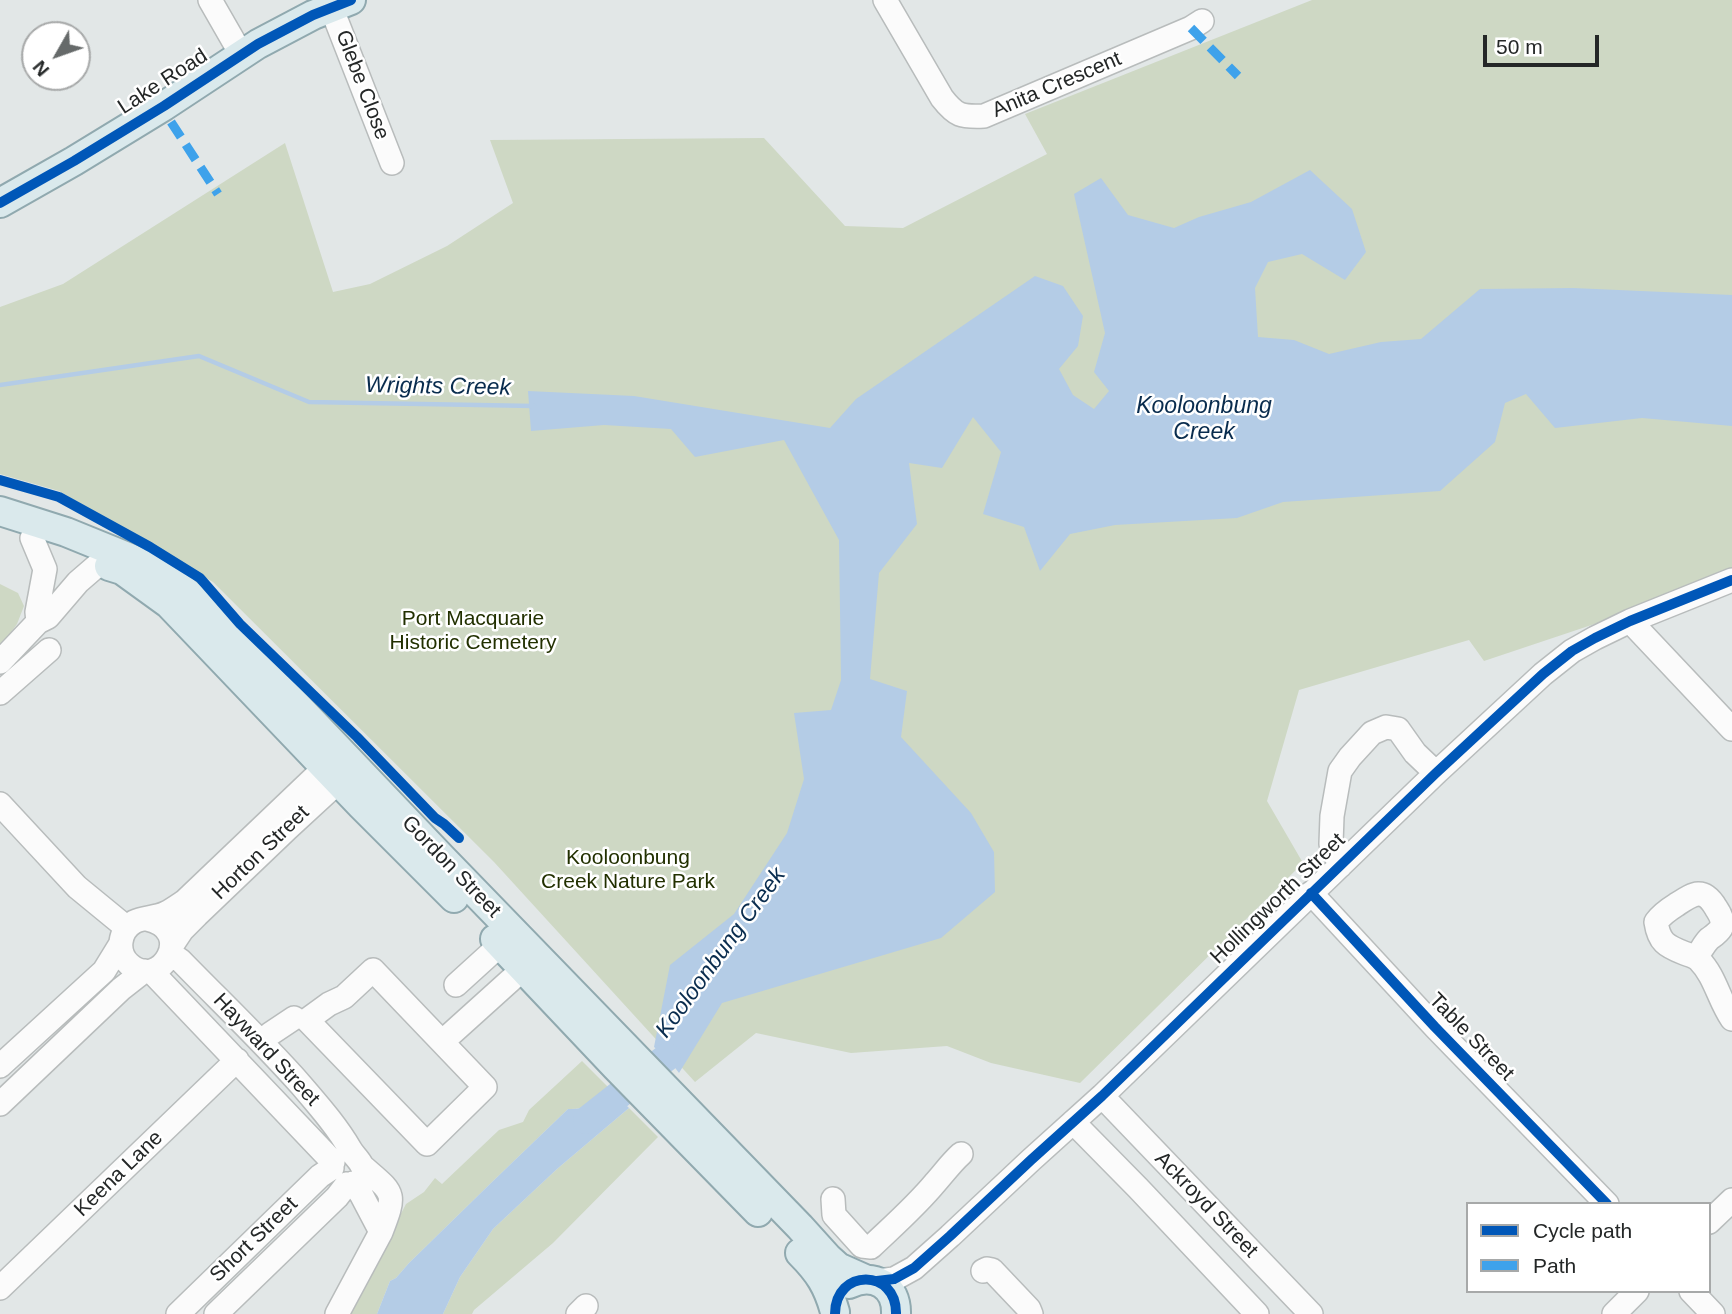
<!DOCTYPE html>
<style>
body{margin:0}
#map{position:relative;width:1732px;height:1314px;overflow:hidden;background:#e2e7e7;font-family:Helvetica,sans-serif}
canvas{display:block}
.legend{position:absolute;left:1466px;top:1202px;width:245px;height:91px;box-sizing:border-box;background:#fff;border:2px solid #a7a9a9;margin:0;padding:9px 12px;list-style:none;font-size:21px;color:#242727}
.legend li{display:flex;align-items:center;gap:14px;height:35px}
.legend b{width:35px;border:2px solid #a7a9a9}
.north{position:absolute;left:21px;top:21px;width:70px;height:70px;box-sizing:border-box;background:#fff;border:2px solid #a7a9a9;border-radius:50%;rotate:230deg;font-size:19px;font-weight:700;line-height:28px;text-align:center;color:#242727}
.north::after{content:'';display:block;margin:auto;width:24px;height:32px;background:#666a6a;clip-path:polygon(50% 0,100% 100%,50% 72%,0 100%)}
.scale{position:absolute;left:1483px;top:35px;width:116px;height:32px;box-sizing:border-box;border:4px solid #242727;border-top:0;padding-left:9px;font-size:21px;line-height:24px;white-space:nowrap;color:#242727;-webkit-text-stroke:5px #fff;paint-order:stroke}
</style>
<div id="map">
<canvas width="1732" height="1314"></canvas>
<ul class="legend">
<li><b style="height:9px;background:#0057b8"></b>Cycle path</li>
<li><b style="height:9px;background:#3ea2eb"></b>Path</li>
</ul>
<div class="north">N</div>
<div class="scale">50 m</div>
</div>
<script>
const context = document.querySelector('canvas').getContext('2d');
context.lineJoin = 'round';
function paint(path, color) {
  context.fillStyle = color;
  context.fill(path, 'evenodd');
}
function trace(path, color, width, dash) {
  context.strokeStyle = color;
  context.lineWidth = width;
  context.lineCap = dash ? 'butt' : 'round';
  context.setLineDash(dash || []);
  context.stroke(path);
}
function write(font, color, halo, rows, align = 'center') {
  context.font = font + ' Helvetica,sans-serif';
  context.lineWidth = 5;
  context.setLineDash([]);
  context.textBaseline = 'middle';
  context.strokeStyle = halo;
  context.fillStyle = color;
  for (const [text, x, y, turn = 0] of rows) {
    context.save();
    context.translate(x, y);
    context.rotate((+turn || 0) * Math.PI / 180);
    context.textAlign = isNaN(turn) ? turn : align;
    if (halo) context.strokeText(text, 0, 0);
    context.fillText(text, 0, 0);
    context.restore();
  }
}
paint(new Path2D(`
 M1312 0H1732V578L1484 661 1469 640 1299 690 1267 801 1303 863 1080 1083 991 1063 947 1046 851 1053 756 1033 695 1082 494 862 213 582 59 491 0 474V307L63 284 285 143 333 292 370 284 447 246 513 203 490 140 764 138 845 226 903 228 1047 154 1025 114Z
 M0 584 18 593 24 606 17 624 0 648Z
 M582 1061 610 1089C596 1104 589 1109 568 1109L491 1183 409 1263 396 1278 390 1281 377 1314H349L406 1204 424 1192 435 1178 442 1184 499 1130 523 1122 529 1110Z
 M629 1108 658 1137 553 1243 474 1310 472 1314H443L460 1277 493 1229 557 1169Z`), '#ced8c4');
paint(new Path2D(`
 M1310 170 1352 209 1366 252 1345 280 1302 254 1268 262 1255 288 1258 337 1294 340 1329 354 1381 342 1421 339 1480 289 1573 288 1732 295V426L1642 418 1555 428 1526 394 1505 403 1495 442 1440 491 1283 502 1237 518 1115 525 1070 534 1040 571 1024 527 983 514 1001 452 973 417 942 468 909 463 917 524 879 573 870 679 907 691 901 737 971 813 994 852 995 892 941 938 722 1003 679 1073 667 1057 654 1047 670 965 734 914 787 833 804 779 794 713 831 710 841 680 839 540 784 440 695 457 671 429 604 425 531 431 528 391 634 396 830 428 856 399 1035 276 1063 286 1083 316 1078 346 1059 369 1073 395 1094 409 1109 391 1094 372 1105 333 1074 194 1101 178 1128 215 1174 228 1199 217 1251 202Z
 M610 1089 629 1108 557 1169 493 1229 460 1277 443 1314H377L390 1281 396 1278 409 1263 491 1183 568 1109C589 1109 596 1104 610 1089Z`), '#b4cce6');
trace(new Path2D(`
 M0 385 199 356 309 402 534 406`), '#b4cce6', 4.5);
trace(new Path2D(`
 M587 1120 667 1057`), '#b4cce6', 28);
const minor = new Path2D(`
 M210 0 241 54
 M885 0 942 98C956 116 961 117 984 116L1191 28 1202 21
 M331 7 392 163
 M32 538 45 569 37 612 38 622
 M1630 621 1732 729
 M0 662 38 622 48 617 78 582 100 563
 M0 693 49 650
 M0 804 77 887 127 928
 M1340 866 1331 844 1332 816 1340 771 1350 757 1372 733 1386 727 1398 729 1415 753 1436 773
 M1311 893 1435 1027 1607 1204
 M147 919C197 930 160 993 129 964 116 952 119 931 134 922 144 917 156 918 166 913 172 910 179 905 185 901L336 757
 M172 945 182 930 197 915 287 829 350 771
 M171 954 181 961C221 1002 263 1042 301 1085 318 1105 336 1125 350 1149 353 1155 359 1159 362 1166 394 1194 397 1191 381 1232L361 1194 353 1183
 M1696 957C1701 951 1704 944 1709 939 1713 936 1718 933 1721 928 1724 921 1720 914 1716 908 1703 886 1693 894 1676 905 1668 910 1662 914 1656 922 1659 942 1666 946 1684 953 1689 955 1695 956 1699 960 1715 976 1719 1000 1732 1019
 M373 970 485 1087 427 1144 307 1020 329 1004 344 997Z
 M151 971 333 1162
 M456 985 500 945
 M442 1042 523 969
 M262 1043 270 1034 294 1018
 M0 1066 104 971 120 945
 M1102 1096 1311 1314
 M0 1104 121 989 144 971
 M1073 1122 1138 1188 1257 1314
 M833 1199 834 1215 862 1246 871 1247C893 1226 916 1206 935 1183 944 1173 951 1163 961 1154
 M1709 1222 1732 1200
 M983 1271 987 1269 992 1270 1029 1309 1031 1314
 M877 1281 894 1279 914 1268 950 1236 1031 1160 1102 1096 1436 773 1543 674 1572 651 1595 638 1630 621 1732 580
 M0 1288 237 1060
 M1691 1291 1713 1314
 M178 1314 320 1176 332 1168
 M216 1314 337 1197 347 1184
 M337 1314 381 1232
 M578 1314 586 1306
 M1614 1314 1637 1291`);
const major = new Path2D(`
 M0 203 74 161 164 106 258 44 313 15 351 0
 M0 511 66 532 157 569 180 586 203 607 441 857 800 1227 828 1258 838 1267 865 1279
 M109 566 122 570 169 604 361 805 454 898
 M495 939 616 1067 758 1212
 M800 1253C819 1272 828 1286 835 1312
 M849 1284C874 1272 897 1286 896 1314`);
trace(minor, '#b8bcbc', 26);
trace(major, '#90a9af', 32);
trace(minor, '#fbfbfb', 23);
trace(major, '#dae9ec', 28);
trace(new Path2D(`
 M1191 28 1238 76
 M171 122 218 194`), '#3ea2eb', 9, [18, 9]);
trace(new Path2D(`
 M0 203 74 161 164 106 258 44 313 15 351 0
 M0 480 59 497 150 547 200 578 240 624 357 737 435 818 444 824 459 838
 M1311 893 1435 1027 1607 1204
 M877 1281 894 1279 914 1268 950 1236 1031 1160 1102 1096 1436 773 1543 674 1572 651 1595 638 1630 621 1732 580
 M835 1314C835 1268 897 1268 896 1314`), '#0057b8', 10);
write('21px', '#242727', '#fff', [
 ["Lake Road",163,82,-33],
 ["Glebe Close",362,85,69],
 ["Anita Crescent",1057,85,-23],
 ["Horton Street",261,853,-44],
 ["Gordon Street",451,867,46],
 ["Hollingworth Street",1278,899,-44],
 ["Table Street",1471,1037,46],
 ["Hayward Street",266,1050,47],
 ["Keena Lane",119,1174,-44],
 ["Ackroyd Street",1206,1205,46],
 ["Short Street",254,1240,-44]
]);
write('21px', '#223000', '#fff', [
 ["Port Macquarie",473,619],
 ["Historic Cemetery",473,643],
 ["Kooloonbung",628,858],
 ["Creek Nature Park",628,882]
]);
write('italic 23px', '#092c4e', '#fff', [
 ["Wrights Creek",438,387,1],
 ["Kooloonbung",1204,407],
 ["Creek",1204,433],
 ["Kooloonbung Creek",721,953,-54]
]);
</script>
